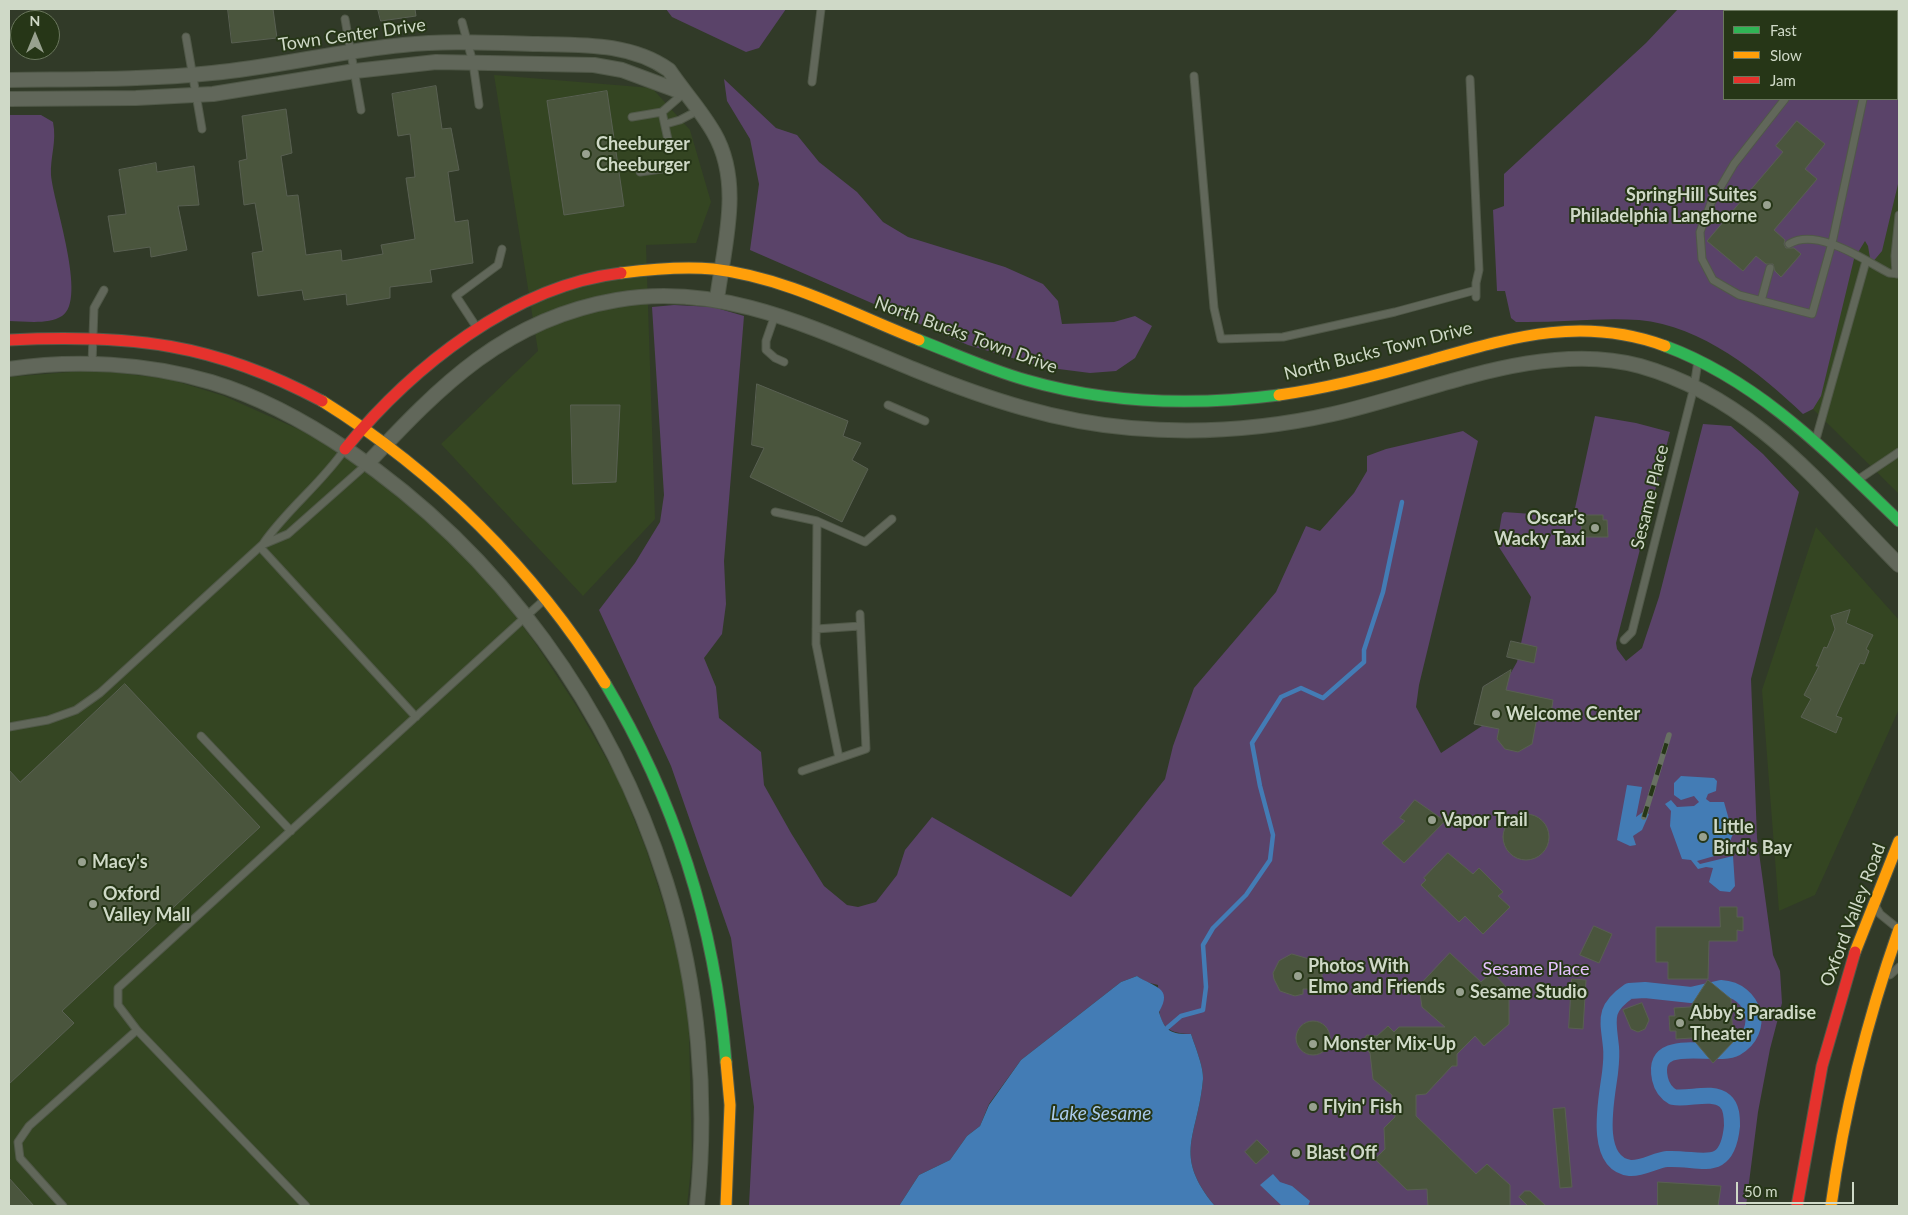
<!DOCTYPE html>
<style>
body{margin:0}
#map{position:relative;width:1908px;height:1215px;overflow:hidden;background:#313a28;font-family:Lato,sans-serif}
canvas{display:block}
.frame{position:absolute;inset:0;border:10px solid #cfd9c7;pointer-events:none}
.legend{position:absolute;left:1723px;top:10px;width:175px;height:90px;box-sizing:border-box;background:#263617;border:1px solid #6a775d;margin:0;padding:6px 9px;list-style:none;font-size:15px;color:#cfd9c7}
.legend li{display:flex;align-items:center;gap:10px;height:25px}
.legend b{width:25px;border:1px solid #6a775d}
.north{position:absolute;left:10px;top:10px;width:50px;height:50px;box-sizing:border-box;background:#263617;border:1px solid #6a775d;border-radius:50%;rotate:0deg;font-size:14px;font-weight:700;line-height:20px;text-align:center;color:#cfd9c7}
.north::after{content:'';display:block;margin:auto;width:18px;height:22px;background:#98a18f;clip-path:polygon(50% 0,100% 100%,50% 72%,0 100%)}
.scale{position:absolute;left:1736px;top:1182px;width:118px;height:22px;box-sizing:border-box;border:2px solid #cfd9c7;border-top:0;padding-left:6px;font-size:15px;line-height:18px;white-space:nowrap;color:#cfd9c7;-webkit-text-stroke:4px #263617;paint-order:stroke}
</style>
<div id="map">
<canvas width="1908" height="1215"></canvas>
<div class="frame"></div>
<ul class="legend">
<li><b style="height:6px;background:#30b455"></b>Fast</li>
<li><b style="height:6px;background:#ff9f0a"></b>Slow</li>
<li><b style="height:6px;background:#e5322d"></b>Jam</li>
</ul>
<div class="north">N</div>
<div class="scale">50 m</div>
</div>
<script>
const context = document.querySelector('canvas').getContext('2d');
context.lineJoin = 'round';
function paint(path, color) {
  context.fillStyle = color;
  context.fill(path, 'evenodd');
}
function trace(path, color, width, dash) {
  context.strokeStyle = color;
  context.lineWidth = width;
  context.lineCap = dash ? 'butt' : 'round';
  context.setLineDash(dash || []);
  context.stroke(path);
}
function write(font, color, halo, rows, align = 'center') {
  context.font = font + ' Lato,sans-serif';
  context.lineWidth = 4;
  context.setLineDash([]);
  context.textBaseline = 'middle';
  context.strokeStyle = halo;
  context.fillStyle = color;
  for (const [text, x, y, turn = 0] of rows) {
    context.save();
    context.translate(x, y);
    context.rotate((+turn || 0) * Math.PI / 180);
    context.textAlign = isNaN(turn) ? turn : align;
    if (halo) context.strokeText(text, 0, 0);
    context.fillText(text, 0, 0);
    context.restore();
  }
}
paint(new Path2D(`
 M1899 9V494L1670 268 1897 99V11Z
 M494 75 652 88 690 130 711 202 696 243 646 245 655 519 583 596 441 444 538 351Z
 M94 370 169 379 224 396 318 438 385 486 450 541 496 591 536 644 577 707 618 779 646 849 664 905 688 994 692 1158 687 1206H9V377Z
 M1816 527 1899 620V709L1815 895 1779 911 1762 690Z`), '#344522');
paint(new Path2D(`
 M666 9H786L759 48 746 52 672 17Z
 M1678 9H1899V180L1882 251 1871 264 1868 246 1865 241 1854 259 1821 396 1813 409 1803 414C1759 372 1702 326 1639 320 1599 317 1557 323 1516 322L1511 318 1505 291H1497L1493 210 1504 206V174L1646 43ZM1724 11H1897V99H1724Z
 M724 79 776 128 797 135 819 162 857 192 883 222 908 237 1005 267 1043 284 1058 301 1062 324 1114 322 1135 316 1152 326 1135 358 1116 371 1090 373 1043 367 968 345 750 250 759 184 750 139 727 101Z
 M9 115H41L53 122C57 142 50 157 51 175 53 202 88 300 62 316 48 325 24 321 9 321Z
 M674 305 713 307 744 316 724 561 726 604 722 634 704 658 716 687 719 718 761 752 764 785 791 833 824 886 847 905 858 907 876 902 897 875 905 850 932 817 1071 897 1165 779 1173 746 1194 688 1276 592 1306 526 1320 531 1354 493 1367 471V456L1386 449 1463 431 1478 441 1419 685 1416 707 1441 753 1482 726 1478 708 1483 687 1502 675 1509 676 1517 662 1531 597 1497 544 1502 514 1504 512 1532 514 1572 522 1595 416 1636 423 1670 432 1616 643 1617 649 1626 661 1642 648 1659 597 1703 424 1731 426 1763 454 1799 492 1751 679 1757 838 1773 955 1780 971 1782 1003 1770 1049 1758 1112 1746 1206H1215C1172 1154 1198 1137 1203 1079 1204 1068 1195 1046 1191 1034 1156 1034 1159 1014 1158 985L1146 982 1137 976 1121 982 1021 1060 989 1104 980 1126 967 1136 950 1160 919 1175 899 1206H749L754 1107 731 938 671 766 599 610 635 563 660 522 664 495 652 307Z`), '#5a4369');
paint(new Path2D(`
 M1681 776 1714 778 1717 781 1716 791 1708 794 1706 799 1710 802H1724L1733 834 1725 853 1697 861 1700 864 1733 856 1735 886 1730 892 1720 891 1709 882 1713 868 1706 867 1698 869 1691 860 1682 859 1670 826 1671 811 1665 804 1671 800 1677 807 1694 806 1699 802 1694 796 1681 800 1674 795V783Z
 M1627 785 1642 787 1636 817 1643 812 1649 814 1642 830 1633 836 1636 845 1630 846 1617 840Z
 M1137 976C1153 987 1174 987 1159 1012 1165 1032 1171 1034 1191 1034 1195 1046 1204 1068 1203 1079 1198 1137 1172 1154 1215 1206H899L919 1175 950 1160 967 1136 980 1126 989 1105 1021 1060 1121 982Z
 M1273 1174 1280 1182 1292 1186 1310 1201 1308 1206H1282L1260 1185Z`), '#437cb5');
trace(new Path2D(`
 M1167 1028 1181 1016 1203 1010 1206 987 1203 945 1213 928 1246 895 1270 860 1273 835 1260 786 1252 743 1281 697 1301 688 1323 698 1364 662V650L1383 592 1402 502`), '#437cb5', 4.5);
trace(new Path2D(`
 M1721 988C1755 990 1766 1031 1736 1048 1716 1059 1650 1033 1660 1079 1662 1088 1666 1093 1673 1097 1689 1100 1712 1090 1725 1101 1732 1107 1732 1118 1732 1126 1727 1176 1701 1157 1667 1159 1656 1160 1642 1169 1630 1168 1592 1163 1607 1097 1610 1073 1611 1064 1612 1056 1611 1047 1608 1019 1603 1009 1629 991L1645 990 1691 995Z`), '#437cb5', 16);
const building = new Path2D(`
 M228 9H273L277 38 232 43Z
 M378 9H415L416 16 381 21Z
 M436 86 442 129 451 128 459 170 448 172 455 222 468 220 473 263 430 270 432 282 390 287V298L347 305 346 294 304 300 302 290 258 296 252 253 263 251 255 203 244 205 239 161 247 159 242 116 286 109 292 153 281 156 287 196 298 195 306 255 341 250 342 261 383 254 381 245 415 239 406 178 415 177 410 134 398 136 392 94Z
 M607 91 624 206 564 215 547 101Z
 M1797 121 1825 144 1805 169 1817 179 1774 230 1785 240 1784 244 1786 248H1794L1801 254 1781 277 1775 271 1773 264H1766L1756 256 1743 271 1707 241 1783 152 1776 146Z
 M156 163 157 172 194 166 199 205 178 206 187 250 151 257 150 247 114 252 108 216 126 214 119 170Z
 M757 384 848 421 843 436 861 443 852 460 868 469 842 522 750 477 764 448 752 445Z
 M571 405H620L616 482 573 484Z
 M1582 515H1603V520H1607L1608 537H1582Z
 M1850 610 1846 623 1873 635 1866 649 1869 651 1864 664 1860 663 1836 716 1842 718 1836 733 1801 717 1811 699 1804 695 1819 666H1816L1824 647 1827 648 1835 629 1831 616Z
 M1511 641 1537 647 1534 663 1507 657Z
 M1511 670 1506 690 1553 700 1550 720 1537 717 1532 744 1518 752 1505 749 1497 739 1499 729 1474 724 1483 687Z
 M125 684 260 827 62 1011 74 1023 9 1084V770L20 782Z
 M1415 800 1445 821 1404 863 1382 843 1405 821 1400 818Z
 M1503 837a23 23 0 1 1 46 0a23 23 0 1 1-46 0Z
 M1448 853 1473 874 1479 868 1503 892 1498 896 1510 907 1483 934 1465 916 1459 922 1421 885 1426 880 1424 878Z
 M1720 907H1737V917H1743V931L1737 930V941H1709L1708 979H1668V962H1656V927H1720Z
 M1594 926 1612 934 1599 963 1580 955Z
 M1450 953 1481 982 1492 972 1509 990V1024L1484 1046 1475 1036 1457 1054V1066H1452L1426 1094 1416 1095V1116L1476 1174 1487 1164 1510 1185V1206H1428L1427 1189 1407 1190 1375 1159 1385 1149 1384 1128 1395 1117V1099H1392V1095L1373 1079 1370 1053 1363 1046V1040L1367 1035 1377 1036 1388 1026 1394 1032 1399 1027H1445L1422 1007 1419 986Z
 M1292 954 1316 961 1322 971V979L1316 989H1303V994L1295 996 1280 991 1274 979 1273 973 1279 961Z
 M1572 979 1586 980 1583 1029 1569 1028Z
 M1708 980 1731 999 1733 1042 1713 1063 1692 1038 1676 1039V1031H1670L1669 1016H1675L1674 1008 1690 1007Z
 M1642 1003 1649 1020 1645 1029 1638 1032 1631 1029 1623 1010Z
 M1296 1038a17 17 0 1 1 34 0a17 17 0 1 1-34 0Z
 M1565 1108 1572 1187 1560 1188 1553 1109Z
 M1257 1140 1269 1152 1256 1164 1245 1152Z
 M9 1178 34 1206H9Z
 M1658 1182 1721 1186 1718 1206H1658Z
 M1525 1191H1530L1546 1206H1528L1519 1197Z`);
paint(building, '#4a553d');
trace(building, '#596052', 1);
const lane = new Path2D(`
 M345 19 361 110
 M462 22 473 63 479 105
 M186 37 202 129
 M1194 76 1214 308 1221 339 1283 337 1395 312 1476 290
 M1470 79 1479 270 1476 283V297
 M812 82 821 9
 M1785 99 1734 164 1711 203 1700 232 1702 259 1713 280 1739 295 1812 314 1832 243 1863 99
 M662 112 684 93
 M632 117 662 112 670 149
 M666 124 680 120 699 110
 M640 172 676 167
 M1789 244C1817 227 1864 260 1889 273L1899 274
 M1896 274 1895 256 1899 215
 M1761 301 1770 268
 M775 315 766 341V350L775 358 784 362
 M477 328 456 296 498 265 502 249
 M92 364 94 308 104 290
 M888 405 925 421
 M1816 439 1866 261
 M1859 479 1899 452
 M775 512 817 521 865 542 892 519
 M817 521 816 644 839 758
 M264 544 288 534 367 464
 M260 547 416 717
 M816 629 860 626
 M1624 640 1632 632 1694 387 1698 361
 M9 727 48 720 76 710 100 693 263 544C287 509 321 484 345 449
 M201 736 291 831
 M802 771 866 749 860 614
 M1876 907 1880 914 1896 927
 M1890 975 1899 967
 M137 1030 306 1206
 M63 1206 20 1158 18 1142 29 1126 137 1030 118 1005V988L544 600`);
const street = new Path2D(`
 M9 80C76 79 145 80 212 73 276 67 339 51 403 45 448 40 493 43 538 44 583 45 631 43 669 70 683 91 701 110 714 133 743 183 724 245 717 299
 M9 99 136 98 213 94 355 71 436 62 594 65 622 70 684 93
 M9 369C75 359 147 363 211 382 261 397 306 422 349 451 500 554 611 708 666 882 699 986 708 1098 697 1206
 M367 464C441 385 505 319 617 300 725 281 821 332 918 371 987 399 1057 422 1131 428 1199 434 1266 429 1333 414 1428 393 1542 339 1640 366 1753 398 1820 485 1899 565`);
const fast = new Path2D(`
 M919 340C955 354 990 370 1026 380 1109 404 1194 406 1279 395
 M1665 346C1759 381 1828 453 1899 521
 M605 683C676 801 715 926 726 1062`);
const slow = new Path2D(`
 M621 273C652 269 682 266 713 269 785 277 853 314 919 340
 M1279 395C1329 388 1379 375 1427 361 1509 338 1581 315 1665 346
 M322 401C436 472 534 569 605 683
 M1855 952 1899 841
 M726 1206 730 1105 726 1062
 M1831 1206C1844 1111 1867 1020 1899 929`);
const jam = new Path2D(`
 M9 340C130 334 214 343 322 401
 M345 449C412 367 513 286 621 273
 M1797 1206 1822 1066 1855 952`);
trace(lane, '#505848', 9);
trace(street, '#505848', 16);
trace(fast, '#505848', 13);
trace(slow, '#505848', 13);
trace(jam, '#505848', 13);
trace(lane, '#61675a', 7);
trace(street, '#61675a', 14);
trace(fast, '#30b455', 11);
trace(slow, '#ff9f0a', 11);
trace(jam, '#e5322d', 11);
const rail = new Path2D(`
 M1644 817 1669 735`);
trace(rail, '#687063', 5.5);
trace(rail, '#263617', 4, [11]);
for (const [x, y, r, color] of [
 [586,154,5,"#98a18f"],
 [1767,205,5,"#98a18f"],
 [1595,528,5,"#98a18f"],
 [1496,714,5,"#98a18f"],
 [1432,820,5,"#98a18f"],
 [1703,837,5,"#98a18f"],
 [82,862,5,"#98a18f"],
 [93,904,5,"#98a18f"],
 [1298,976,5,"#98a18f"],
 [1460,992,5,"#98a18f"],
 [1680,1023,5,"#98a18f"],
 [1313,1044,5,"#98a18f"],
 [1313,1107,5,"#98a18f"],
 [1296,1153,5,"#98a18f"]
]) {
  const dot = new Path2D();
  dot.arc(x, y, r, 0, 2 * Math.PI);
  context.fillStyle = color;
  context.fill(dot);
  trace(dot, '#263617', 2);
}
write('18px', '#cfd9c7', '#263617', [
 ["Town Center Drive",352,35,-8],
 ["North Bucks Town Drive",966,335,20],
 ["North Bucks Town Drive",1378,351,-14],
 ["Sesame Place",1650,497,-76],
 ["Oxford Valley Road",1853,915,-69]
]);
write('bold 18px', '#cfd9c7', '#263617', [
 ["Cheeburger",596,144],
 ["Cheeburger",596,165],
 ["SpringHill Suites",1757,195,"right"],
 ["Philadelphia Langhorne",1757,216,"right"],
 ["Oscar's",1585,518,"right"],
 ["Wacky Taxi",1585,539,"right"],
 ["Welcome Center",1506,714],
 ["Vapor Trail",1442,820],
 ["Little",1713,827],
 ["Bird's Bay",1713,848],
 ["Macy's",92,862],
 ["Oxford",103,894],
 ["Valley Mall",103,915],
 ["Photos With",1308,966],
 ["Elmo and Friends",1308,987],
 ["Sesame Studio",1470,992],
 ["Abby's Paradise",1690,1013],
 ["Theater",1690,1034],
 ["Monster Mix-Up",1323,1044],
 ["Flyin' Fish",1323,1107],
 ["Blast Off",1306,1153]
], 'left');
write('18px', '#e5c3fe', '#263617', [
 ["Sesame Place",1536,969]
]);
write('italic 19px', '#abcbed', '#263617', [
 ["Lake Sesame",1101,1114]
]);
</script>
